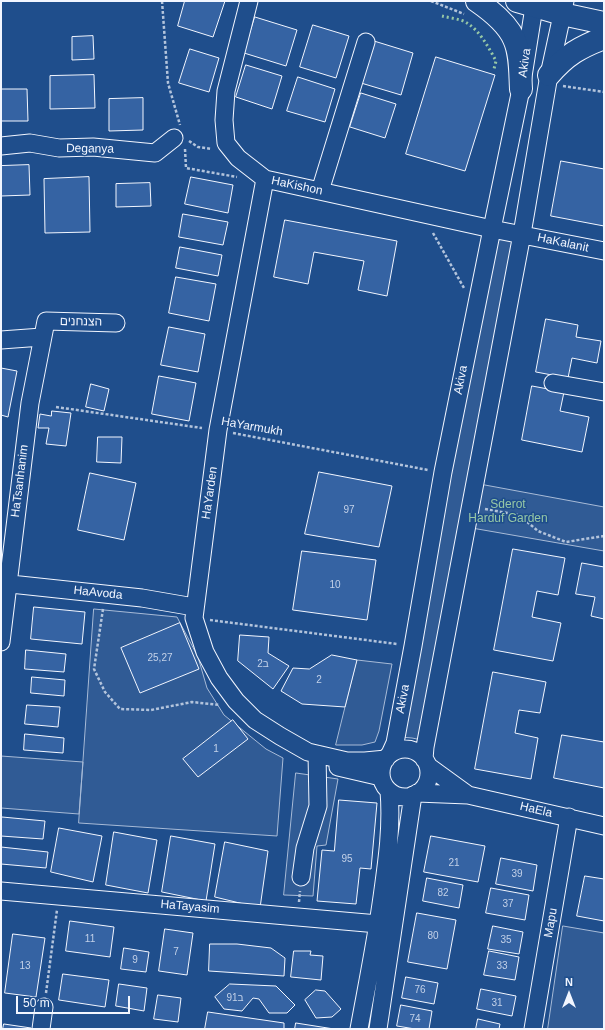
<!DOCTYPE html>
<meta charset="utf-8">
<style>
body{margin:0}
#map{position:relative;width:605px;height:1030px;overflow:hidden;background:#1f4e8c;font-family:Helvetica,sans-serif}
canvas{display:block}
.frame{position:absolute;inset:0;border:2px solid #f2f6ff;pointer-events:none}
.north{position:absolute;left:549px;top:974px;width:40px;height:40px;-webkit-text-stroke:3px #1f4e8c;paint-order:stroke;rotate:0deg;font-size:11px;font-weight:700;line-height:16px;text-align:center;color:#f2f6ff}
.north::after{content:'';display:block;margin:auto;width:14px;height:18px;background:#f2f6ff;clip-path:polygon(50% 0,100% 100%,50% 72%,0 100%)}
.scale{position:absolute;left:16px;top:996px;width:114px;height:18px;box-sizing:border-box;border:2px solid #f2f6ff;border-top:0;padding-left:5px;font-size:12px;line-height:14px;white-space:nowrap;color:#f2f6ff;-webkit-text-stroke:3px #1f4e8c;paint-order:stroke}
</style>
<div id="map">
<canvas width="605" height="1030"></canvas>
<div class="frame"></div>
<div class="north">N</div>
<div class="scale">50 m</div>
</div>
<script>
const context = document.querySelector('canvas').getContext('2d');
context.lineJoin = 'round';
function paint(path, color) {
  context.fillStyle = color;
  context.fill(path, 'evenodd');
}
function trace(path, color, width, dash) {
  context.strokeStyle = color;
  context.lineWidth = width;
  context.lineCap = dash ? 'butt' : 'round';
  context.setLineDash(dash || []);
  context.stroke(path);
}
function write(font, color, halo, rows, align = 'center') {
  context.font = font + ' Helvetica,Heebo,sans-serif';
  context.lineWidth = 3;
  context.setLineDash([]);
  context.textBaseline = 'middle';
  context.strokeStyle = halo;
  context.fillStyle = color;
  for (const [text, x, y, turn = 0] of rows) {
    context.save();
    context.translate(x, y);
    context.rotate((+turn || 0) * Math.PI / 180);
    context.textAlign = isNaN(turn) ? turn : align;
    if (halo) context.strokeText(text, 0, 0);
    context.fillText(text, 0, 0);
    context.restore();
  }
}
const built = new Path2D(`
 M495 238 513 240 422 740 412 738 400 737Z
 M474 483 604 507V551L466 527Z
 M94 609 177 617 198 657 207 688 224 715 266 749 283 758 277 836 79 823Z
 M357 660 392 664 379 731 375 742 362 745H336Z
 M1 756 83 762 79 814 1 808Z
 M296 773 338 779 326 845 317 846 313 896 284 895Z
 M563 926 604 933V1029H548Z`);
paint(built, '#305b95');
trace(built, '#a8bbd7', 1);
const building = new Path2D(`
 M185 1H225L213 37 178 26Z
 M255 17 297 30 286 66 244 53Z
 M313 25 349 36 336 78 300 67Z
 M93 36 94 59 72 60V37Z
 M374 41 413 53 401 95 361 83Z
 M190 49 219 58 209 92 179 83Z
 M436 57 495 75 465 171 406 154Z
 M246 65 282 76 272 109 236 97Z
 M94 75 95 108 50 109V76Z
 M298 77 335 89 325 122 287 111Z
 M1 89H27L28 121H1Z
 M361 93 396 104 385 138 350 127Z
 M143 98V130L109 131V99Z
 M561 161 604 169V226L551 216Z
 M29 165 30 195 1 196V166Z
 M89 177 90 232 45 233 44 179Z
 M191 177 233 185 228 213 185 204Z
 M150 183 151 206 116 207V184Z
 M183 214 228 222 223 245 179 237Z
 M285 220 397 241 387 296 358 290 364 261 314 252 308 284 274 277Z
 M180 247 222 255 218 276 176 268Z
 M176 277 216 284 209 321 169 313Z
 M546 319 578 325 576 337 601 341 597 363 572 358 568 378 536 372Z
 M169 327 205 334 198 372 161 365Z
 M1 368 17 371 8 417 1 415Z
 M159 376 196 383 189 421 152 414Z
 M91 384 109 389 104 411 86 407Z
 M532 386 564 392 560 411 589 417 582 452 522 440Z
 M52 411 71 413 66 446 46 444 49 428H38L40 414 51 416Z
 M98 437H122L121 463 97 462Z
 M319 472 392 486 379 547 305 534Z
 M90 473 136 483 124 540 78 530Z
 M513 549 565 558 558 595 537 591 532 617 561 623 553 661 494 650Z
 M302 551 376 560 367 620 293 610Z
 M582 563 604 567V619L591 616 595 597 576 594Z
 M34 607 85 612 82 644 31 639Z
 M180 623 199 669 140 693 121 648Z
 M240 635 269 637 268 653 289 666 273 689 238 661Z
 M26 650 66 654 64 672 25 669Z
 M332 655 357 660 345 707 302 704 281 691 293 668 309 669Z
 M493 672 546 682 540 713 519 710 515 733 538 738 531 779 475 769Z
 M32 677 65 680 64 696 31 693Z
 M27 705 60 707 58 727 25 724Z
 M233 720 248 739 198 777 183 759Z
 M25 734 64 738 63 753 24 750Z
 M562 735 604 742V788L554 778Z
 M339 800 377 803 371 869 360 868 356 904 317 901 322 850 334 851Z
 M2 817 45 821 43 839 1 836Z
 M59 828 102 836 93 882 51 872Z
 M114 832 157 840 148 893 106 885Z
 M171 836 215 844 206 901 162 892Z
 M431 836 485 846 478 882 424 872Z
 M225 842 268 851 260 908 215 897Z
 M1 847 48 852 46 868 1 864Z
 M501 858 537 865 533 891 496 884Z
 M585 876 604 879V921L577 916Z
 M427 878 463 885 459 908 423 901Z
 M491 888 529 895 525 920 486 913Z
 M417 913 456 920 447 969 408 962Z
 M70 921 114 927 110 957 66 951Z
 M493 926 523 932 519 954 488 949Z
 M165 929 193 933 187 975 159 971Z
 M13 934 45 938 36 997 5 993Z
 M210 944H237L271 948 285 958 284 976 209 971Z
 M124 948 149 952 146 972 121 969Z
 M294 951H311L310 955 323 956 321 980 291 977Z
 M489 951 519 957 515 980 484 975Z
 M63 974 109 980 105 1007 59 1000Z
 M406 977 438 983 434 1004 402 998Z
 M119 984 147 988 144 1011 116 1006Z
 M230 984 276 986 295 1005 287 1013H269L259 999 253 998 242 1011 224 1009 215 997Z
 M481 989 516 996 512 1016 477 1009Z
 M316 990 325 991 341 1009 332 1017 316 1018 305 1000Z
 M158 995 181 998 178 1022 154 1019Z
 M401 1005 432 1011 429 1029H415L397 1026Z
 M208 1012 284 1023V1029H205Z
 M478 1019 500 1024 499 1029H476Z
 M296 1023 334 1029H295Z
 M4 1024 31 1028V1029H3Z`);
paint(building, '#3563a3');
trace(building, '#f2f6ff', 1);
const minor = new Path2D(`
 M249 1 226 91 224 120 226 143 238 158 265 179 492 229 604 251
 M1 146 30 143 59 148 93 147 155 153 174 138
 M265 179 218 430 194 618 205 652 219 678 236 701 255 720 280 736 308 752 347 761H365L386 759
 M320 191 366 42
 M1 340 42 337
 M553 383 604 392
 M1 583 142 598 194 607
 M1 642 30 403 46 321 116 323
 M381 773a24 24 0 1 1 48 0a24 24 0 1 1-48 0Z
 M390 754 395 743 413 646 443 472 492 229 521 89 535 1
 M424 759 425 747 522 234 549 75 565 1
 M428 766 468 795
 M338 767 381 777
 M417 793 468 795 604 826
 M301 877 305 848 318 806 317 754
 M1 891 378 924
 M41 1029 44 1007
 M359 1029C367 985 376 941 382 897 387 861 392 827 389 791
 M378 1029 413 795
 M533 1029 569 817`);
const major = new Path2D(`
 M477 1C490 10 507 23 514 39 521 54 520 73 521 89
 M517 1 562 14 604 23
 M549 75C566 55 580 47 604 38`);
trace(minor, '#f2f6ff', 19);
trace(major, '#f2f6ff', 24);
trace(new Path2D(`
 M162 1 168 83 180 125
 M431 1 464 14
 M563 86 604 92
 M189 141 198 147 212 149
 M185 149 186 168 237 177
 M433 233 464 288
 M56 407 202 428
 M233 433 428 470
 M485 509 519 515 538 531 566 542 604 536
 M103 609 94 669 105 692 120 709 151 710 192 702 220 705
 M210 620 397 644
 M299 902 300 891
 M46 993 57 910`), '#b3c4dc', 2.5, [3, 2]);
trace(minor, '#1f4e8c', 17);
trace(major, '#1f4e8c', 22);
trace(new Path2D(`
 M442 16C450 18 461 19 467 23 480 31 489 48 496 61L494 69`), '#97c8a6', 3, [2, 3]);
write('10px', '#c3d1e8', null, [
 ["97",349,510],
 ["10",335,585],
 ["25,27",160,658],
 ["2ב",263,664],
 ["2",319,680],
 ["1",216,749],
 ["95",347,859],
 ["21",454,863],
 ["39",517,874],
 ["82",443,893],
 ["37",508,904],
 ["80",433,936],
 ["11",90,939],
 ["35",506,940],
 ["7",176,952],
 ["9",135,960],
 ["13",25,966],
 ["33",502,966],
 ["76",420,990],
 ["91ב",235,998],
 ["31",497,1003],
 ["74",415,1019]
]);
write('12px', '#f2f6ff', '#1f4e8c', [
 ["Akiva",525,63,-82],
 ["Deganya",90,149,1],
 ["HaKishon",297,186,12],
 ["HaKalanit",563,243,12],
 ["הצנחנים",81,322,1],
 ["Akiva",461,380,-79],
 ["HaYarmukh",252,427,10],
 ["HaTsanhanim",20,481,-83],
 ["HaYarden",210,493,-82],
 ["HaAvoda",98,593,6],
 ["Akiva",403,699,-79],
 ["HaEla",536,810,13],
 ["HaTayasim",190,907,5],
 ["Mapu",551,923,-80]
]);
write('12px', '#97c8a6', '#1f4e8c', [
 ["Sderot",508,505],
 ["Harduf Garden",508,519]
]);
</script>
